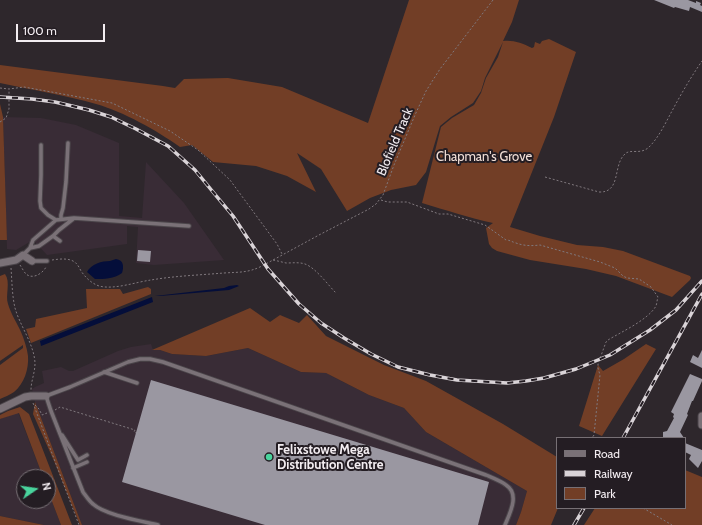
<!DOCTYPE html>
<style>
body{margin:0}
#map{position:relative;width:702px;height:525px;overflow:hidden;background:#2e272c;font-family:Cabin,sans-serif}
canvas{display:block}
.legend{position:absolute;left:556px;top:437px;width:130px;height:72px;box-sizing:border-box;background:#241d23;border:1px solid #777075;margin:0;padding:5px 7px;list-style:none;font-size:12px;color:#f3edf1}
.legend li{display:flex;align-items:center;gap:8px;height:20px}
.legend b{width:20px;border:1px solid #777075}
.north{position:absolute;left:16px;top:469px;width:40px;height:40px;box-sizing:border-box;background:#241d23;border:1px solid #777075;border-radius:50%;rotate:77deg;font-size:11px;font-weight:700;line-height:16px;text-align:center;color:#f3edf1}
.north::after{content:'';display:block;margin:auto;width:14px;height:18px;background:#49d49d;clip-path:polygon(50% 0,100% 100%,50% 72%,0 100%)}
.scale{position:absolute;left:16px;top:24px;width:89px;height:18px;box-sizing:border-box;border:2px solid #f3edf1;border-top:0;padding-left:5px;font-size:12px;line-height:14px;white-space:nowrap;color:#f3edf1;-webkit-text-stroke:3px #241d23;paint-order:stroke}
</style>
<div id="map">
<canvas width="702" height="525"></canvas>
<ul class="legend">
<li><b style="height:5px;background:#7a7177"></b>Road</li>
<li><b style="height:5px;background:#d9d3d7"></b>Railway</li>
<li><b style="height:11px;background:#723e26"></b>Park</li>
</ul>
<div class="north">N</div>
<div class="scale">100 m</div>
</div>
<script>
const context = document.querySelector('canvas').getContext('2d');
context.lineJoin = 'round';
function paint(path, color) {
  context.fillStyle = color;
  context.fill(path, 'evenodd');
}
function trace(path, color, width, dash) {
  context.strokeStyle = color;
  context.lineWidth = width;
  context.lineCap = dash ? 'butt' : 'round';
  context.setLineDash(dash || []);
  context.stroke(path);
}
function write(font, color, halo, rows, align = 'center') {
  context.font = font + ' Cabin,sans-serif';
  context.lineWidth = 4;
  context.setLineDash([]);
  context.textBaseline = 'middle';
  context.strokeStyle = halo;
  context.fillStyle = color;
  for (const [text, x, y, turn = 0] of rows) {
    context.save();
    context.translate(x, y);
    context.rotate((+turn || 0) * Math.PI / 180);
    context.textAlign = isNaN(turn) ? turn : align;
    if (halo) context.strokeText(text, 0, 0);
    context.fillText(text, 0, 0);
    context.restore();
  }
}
paint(new Path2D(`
 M3 117 41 118 76 125 119 143V216L142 218 146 162 184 203 224 260 154 265 136 263 138 227 127 226V244L47 255 33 240 16 250 7 249Z
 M151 344 153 350H160L172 354 206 356 248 348 301 372 326 373 369 395 404 408 426 432 527 491 521 512 516 525H82L35 402 32 389 35 387 44 383 42 371 61 367 69 371H73L118 351 131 347Z
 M18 412 43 477H24V501H48V491L61 525H44L0 516V419Z`), '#392c36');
paint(new Path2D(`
 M409 0H519L512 22 503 41C514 40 522 43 532 48L534 47 535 42 540 44 542 41 549 39 576 52 554 117 510 227 540 236 577 245 603 247 623 251 690 276 691 278 690 280 672 297 616 276 586 269 530 260 497 251 492 248 489 244 486 228 493 223C469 218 446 210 422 203L441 127 452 118 474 105 481 93 486 78 498 57 503 42 485 78 481 91 473 103 451 117 440 126 426 172 416 185 391 190 370 198 347 211 321 169 297 153 316 192 287 176 256 166 213 162 192 145 180 147C156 130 124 112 96 104 65 95 32 90 0 83V65L163 86 175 88 184 79 228 78 282 87 368 123Z
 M0 104 3 117 7 240H0Z
 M5 274C11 282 5 295 8 304 11 314 17 323 21 332 24 339 27 348 28 356 29 369 24 384 14 392 10 395 4 397 0 399V365L23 348V345L0 361V276Z
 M148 287 151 289V294L31 343 26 329 35 327 36 319 87 308 86 289H120L123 294Z
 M250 308 270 322 280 315 299 323 307 315 326 336 384 365 426 381 503 424 557 457V508H558L551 525H516L521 512 527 491 426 432 404 408 369 395 326 373 301 372 248 348 206 356 172 354 160 350H152Z
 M646 344 656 349 602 436 579 426 598 365 603 371 624 359Z
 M35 402 82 525H80L54 461 33 414Z
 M20 407 29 414 72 525H61L48 491V477H43L19 413 0 419V415L8 411Z
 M685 470 702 477V525H584L595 508H685Z
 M0 516 44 525H0Z`), '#723e26');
paint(new Path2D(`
 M116 259C124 260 124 267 122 273 114 279 104 279 95 279L87 272C91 264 102 261 110 261Z
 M237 285 239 286 229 290 160 296H155L224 288 229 286Z
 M152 297 153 302 41 346 40 341Z`), '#040e3a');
paint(new Path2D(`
 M654 0H688L696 3V1L701 3 700 5 702 6V12L690 7 689 11 675 7 674 8Z
 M138 250 151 251 150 262 137 261Z
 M702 350V368L690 362 693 355 698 358Z
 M690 374 702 379V381L693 401H692L687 414 688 415 680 432 684 438H663V432L667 431 674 418 673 417 674 414 671 412Z
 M151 380 489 482 478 525H265L122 482Z
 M685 443 702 450V461L698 468 689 459 691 455 685 452Z`), '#9a97a1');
const lane = new Path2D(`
 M41 145V175L40 201 41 208 48 215 56 220 74 218 189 226
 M61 219V215L63 208 66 182 68 143
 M53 236 60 241
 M30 248 39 246 53 236 59 230 73 219
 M23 255 30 248 33 240 56 220
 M32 261H47
 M104 372 137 383
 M62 435 78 460 87 455
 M73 468 87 462
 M158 525C141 521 105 515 93 504 89 501 86 496 83 492L51 411 46 396 70 387 128 362 140 359H150L163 362 486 475C493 478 501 481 506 485 520 494 510 513 505 525`);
const street = new Path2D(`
 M0 263 16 260 23 255 32 261
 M0 409 25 397 31 396H46
 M702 416V425`);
trace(lane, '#4b454a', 5.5);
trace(street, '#4b454a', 9);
trace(new Path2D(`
 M0 88 9 89 24 87 112 103 170 131 198 150 230 180 277 244 282 254
 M0 122 6 118 9 109V90
 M545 177 599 192C621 193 613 166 624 155 630 147 641 157 651 145 660 135 666 122 672 111 681 94 691 77 702 61
 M381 200 384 201 388 202H407L439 214H448L485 225 506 240C510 240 512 242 516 243 524 246 532 246 540 245L600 262 615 268 623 276 627 278 639 279 651 287 658 297C657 300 657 303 656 306 648 320 621 332 608 340L606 342 598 364V368L600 375 594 435 592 438
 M52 260C59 259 67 258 73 261 77 263 79 267 81 271 86 278 91 283 99 286 114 290 136 282 151 280 174 276 200 275 224 273 239 272 248 273 262 266L319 235 369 209 376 204 383 195 394 165 415 115 426 91 440 69 493 0
 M273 260C278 261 282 262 286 263 293 263 299 262 305 264 316 268 328 285 336 293
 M20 265C22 268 24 272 26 274 33 280 43 273 46 267
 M11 268C12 281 12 295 15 308 20 326 34 344 35 363 35 373 31 381 31 390
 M33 403 79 525
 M35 405 39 409 42 415 47 413
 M55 410 60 407 135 430 134 432 136 433
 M643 508 672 525`), '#80797e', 1, [2, 2]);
trace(lane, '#7a7177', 3.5);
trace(street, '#7a7177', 7);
const rail = new Path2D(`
 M0 97 32 99 55 102 89 110 111 117 136 129 168 146 195 170 213 192 233 216 268 269 299 304 321 323 344 338 371 354 398 367 430 375 457 380 507 383 526 381 544 378 576 369 610 355 650 330 676 310 702 281
 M623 438 702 294
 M574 525 584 508`);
trace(rail, '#d9d3d7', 3.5);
trace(rail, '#241d23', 2, [6]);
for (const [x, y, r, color] of [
 [269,457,4,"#49d49d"]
]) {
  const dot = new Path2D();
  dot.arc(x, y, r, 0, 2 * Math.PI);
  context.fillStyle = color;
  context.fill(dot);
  trace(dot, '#241d23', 1.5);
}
write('13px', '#f3edf1', '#241d23', [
 ["Blofield Track",395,142,-67]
]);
write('13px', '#f2dfd7', '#241d23', [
 ["Chapman's Grove",484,157]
]);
write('bold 13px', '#f3edf1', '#241d23', [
 ["Felixstowe Mega",277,450],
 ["Distribution Centre",277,465]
], 'left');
</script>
